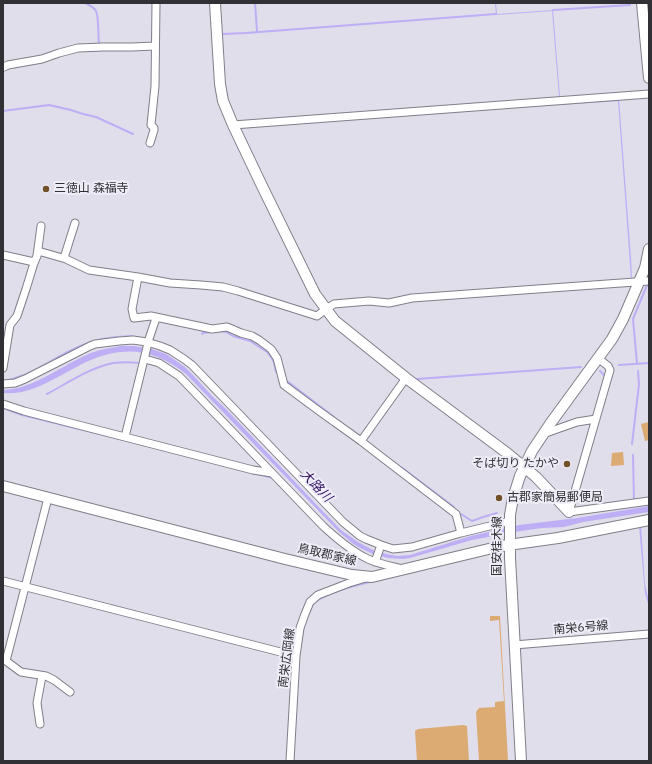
<!DOCTYPE html>
<meta charset="utf-8">
<style>
body{margin:0}
#map{position:relative;width:652px;height:764px;overflow:hidden;background:#e0deea;font-family:"IBM Plex Sans",sans-serif}
canvas{display:block}
.frame{position:absolute;inset:0;border:4px solid #313034;pointer-events:none}
</style>
<div id="map">
<canvas width="652" height="764"></canvas>
<div class="frame"></div>
</div>
<script>
const context = document.querySelector('canvas').getContext('2d');
context.lineJoin = 'round';
function paint(path, color) {
  context.fillStyle = color;
  context.fill(path, 'evenodd');
}
function trace(path, color, width, dash) {
  context.strokeStyle = color;
  context.lineWidth = width;
  context.lineCap = dash ? 'butt' : 'round';
  context.setLineDash(dash || []);
  context.stroke(path);
}
function write(font, color, halo, rows, align = 'center') {
  context.font = font + ' "IBM Plex Sans","Noto Sans JP",sans-serif';
  context.lineWidth = 4;
  context.setLineDash([]);
  context.textBaseline = 'middle';
  context.strokeStyle = halo;
  context.fillStyle = color;
  for (const [text, x, y, turn = 0] of rows) {
    context.save();
    context.translate(x, y);
    context.rotate((+turn || 0) * Math.PI / 180);
    context.textAlign = isNaN(turn) ? turn : align;
    if (halo) context.strokeText(text, 0, 0);
    context.fillText(text, 0, 0);
    context.restore();
  }
}
paint(new Path2D(`
 M649 422V440L645 441 641 424Z
 M623 452 624 465 611 466 612 453Z
 M490 616H500L508 761H479L476 712 479 708 495 707V702L504 701 499 620 490 621Z
 M463 725 467 726 469 761H417L415 731 418 729Z`), '#dcaa73');
paint(new Path2D(`
 M495 3H496L497 14 553 10 560 97H559L552 11 496 15Z
 M619 99 631 258 632 278H631L618 101 559 105V103Z
 M131 335 146 338V339L129 336 114 337 88 343 20 376 13 379 4 381V380C34 374 59 352 88 342 102 337 116 336 131 335Z
 M121 346H134L152 349 166 354 185 367 193 375 212 396 225 408 313 501 341 530 358 542 375 551 391 555 397 556 410 555 471 536 519 525 577 518 649 506V512L583 522 564 527 542 528 521 531 472 540 410 558 403 559 388 558 373 554 360 548 352 543 338 531 186 374C154 348 122 345 86 362 76 367 67 372 58 377 41 386 23 395 3 393V390C35 389 63 364 91 353 101 349 111 348 121 346Z
 M639 526H641L645 584 649 602V607L645 593Z
 M404 574C380 582 354 585 330 595 324 598 318 600 314 605 306 615 302 640 300 653L299 652C301 639 304 620 311 608 322 588 383 579 404 574Z
 M31 584 109 604H111L272 647 292 650V651L271 647 111 605 31 585Z`), '#beaef5');
trace(new Path2D(`
 M85 3C89 5 94 7 96 11 99 17 98 36 99 44
 M255 3 257 31
 M553 10 630 5
 M223 34 246 33 496 14
 M3 111 49 105 71 110 83 114 96 117 133 134
 M219 331 226 332 233 336 250 341 267 352 271 357 274 362 276 372
 M202 334 203 333 212 332
 M637 364 633 319 647 285 649 284
 M619 365 649 363
 M600 371 604 375
 M417 379 581 367
 M287 381 334 417
 M47 394C66 384 88 369 109 364 119 361 130 362 140 363
 M3 408 22 415 124 440
 M632 444 639 384 638 371
 M633 455 634 501
 M401 467 454 507
 M258 474 273 478
 M461 514 472 521 483 517 497 513`), '#beaef5', 2);
const street = new Path2D(`
 M4 67 8 65 42 59 59 53 78 48 103 47H132L155 46
 M233 125 649 94
 M150 143 154 130V128L151 125 155 86 156 3
 M38 251 66 259 89 270 138 277 170 283 201 285 223 287 238 291 317 316 326 309 334 304 369 301 389 303 412 298 649 281
 M3 255 34 262
 M64 258 75 223
 M138 277 132 309 134 318 151 316 212 329 227 327 241 333 252 336 259 340 271 349 277 358 284 385 319 411 361 441 379 455 456 514 461 533
 M145 359 159 363 179 376 323 526C337 539 351 551 368 559 379 564 391 566 402 569
 M599 359 608 366 610 370 569 512 649 501
 M3 368 10 325 17 316 26 289 34 263 37 256 41 226
 M3 384 15 383 25 379 90 346 95 344 119 341 133 340 147 342 160 346 170 350 184 359 192 365 343 522 360 536 366 539 381 545 393 549 412 547 461 533 510 521
 M3 404 24 411 253 470 272 473
 M543 434 577 422 596 419
 M125 437 149 339 156 318
 M361 441 406 378
 M48 498 6 661 21 672 46 676 54 680 70 692
 M375 562 381 545
 M3 581 296 656
 M514 645 649 634
 M40 724 37 703 42 676
 M290 761 296 656 300 628 305 614 310 602 318 595 349 583 366 578`);
const secondary = new Path2D(`
 M215 3 220 84 223 101 233 125 262 186 315 294 335 321 406 378 507 453 536 477 569 512
 M642 3 649 78
 M3 486 285 559 352 575 372 577 501 546 558 538 649 520
 M521 761 510 558V515L513 498 520 476 532 451 550 424 612 339 623 319 645 268 649 249`);
trace(street, '#807e88', 9);
trace(secondary, '#807e88', 12);
trace(street, '#fff', 7);
trace(secondary, '#fff', 10);
for (const [x, y, r, color] of [
 [46,189,4,"#725028"],
 [567,464,4,"#725028"],
 [499,498,4,"#725028"]
]) {
  const dot = new Path2D();
  dot.arc(x, y, r, 0, 2 * Math.PI);
  context.fillStyle = color;
  context.fill(dot);
  trace(dot, '#eeecf7', 1.5);
}
write('12px', '#313034', '#eeecf7', [
 ["三徳山 森福寺",54,189],
 ["そば切り たかや",559,464,"right"],
 ["古郡家簡易郵便局",507,498]
], 'left');
write('12px', '#313034', '#eeecf7', [
 ["国安桂木線",498,546,-90],
 ["鳥取郡家線",327,555,13],
 ["南栄6号線",581,628,-5],
 ["南栄広岡線",287,658,-83]
]);
write('italic 13px', '#311263', '#eeecf7', [
 ["大路川",316,486,46]
]);
</script>
